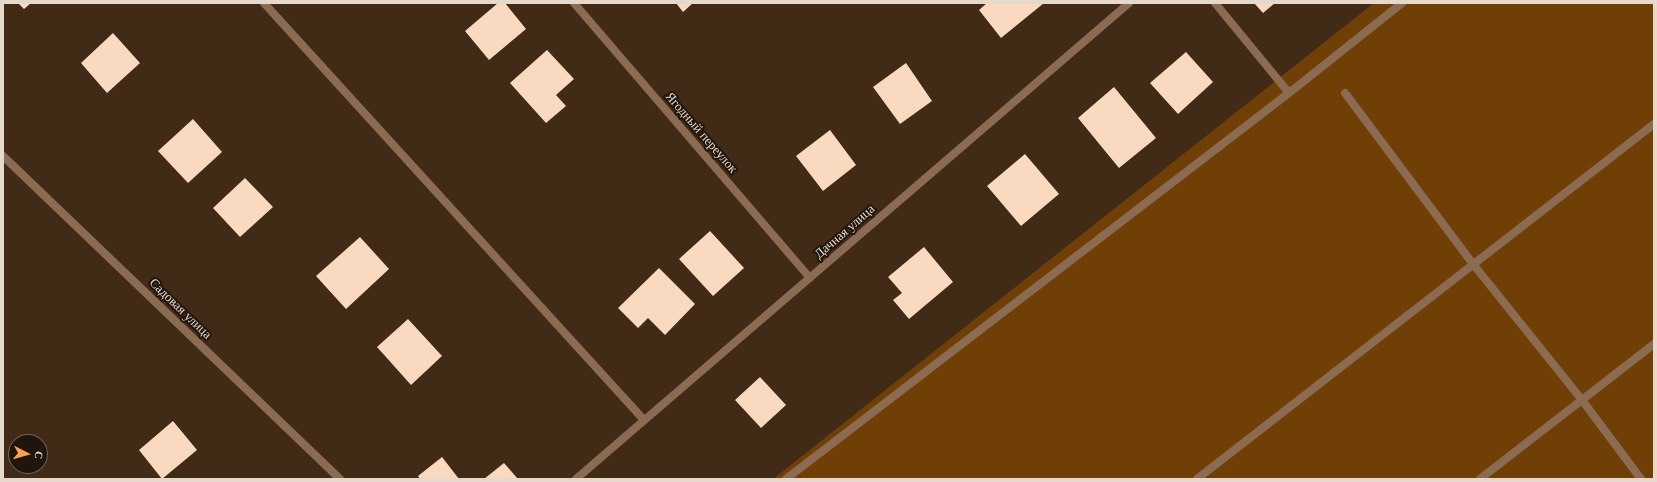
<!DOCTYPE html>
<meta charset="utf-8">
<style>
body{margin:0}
#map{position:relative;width:1657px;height:482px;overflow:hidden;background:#412a16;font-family:Georgia,serif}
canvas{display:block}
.frame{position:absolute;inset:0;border:4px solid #e7d8cc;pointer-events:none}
.north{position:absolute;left:8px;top:434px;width:40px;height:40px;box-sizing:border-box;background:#20150d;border:1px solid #706359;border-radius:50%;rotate:96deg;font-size:11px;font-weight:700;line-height:16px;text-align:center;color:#e7d8cc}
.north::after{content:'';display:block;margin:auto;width:14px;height:18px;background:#f9a04c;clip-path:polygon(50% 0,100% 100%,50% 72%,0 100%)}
</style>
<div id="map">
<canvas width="1657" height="482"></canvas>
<div class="frame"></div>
<div class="north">С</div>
</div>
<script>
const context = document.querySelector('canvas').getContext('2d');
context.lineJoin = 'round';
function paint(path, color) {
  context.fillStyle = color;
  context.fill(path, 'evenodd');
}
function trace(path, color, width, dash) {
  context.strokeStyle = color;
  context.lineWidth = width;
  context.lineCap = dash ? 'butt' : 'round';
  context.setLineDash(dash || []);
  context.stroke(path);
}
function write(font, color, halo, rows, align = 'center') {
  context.font = font + ' Georgia,serif';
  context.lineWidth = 4;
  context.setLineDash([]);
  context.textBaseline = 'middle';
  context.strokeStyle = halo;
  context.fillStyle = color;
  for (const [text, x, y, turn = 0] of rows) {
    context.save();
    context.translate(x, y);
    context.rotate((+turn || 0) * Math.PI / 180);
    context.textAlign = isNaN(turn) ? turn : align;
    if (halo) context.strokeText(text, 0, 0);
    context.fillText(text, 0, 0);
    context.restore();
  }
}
paint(new Path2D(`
 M1374 3H1654V479H773Z`), '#703f06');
paint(new Path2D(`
 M18 3H31L24 9Z
 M498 3H505L526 29 489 60 465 31Z
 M676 3H693L683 12Z
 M987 3H1044L1001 38 979 10Z
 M1254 3H1275L1263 13Z
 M113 33 140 63 107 93 81 63Z
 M547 50 574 79 556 95 566 106 546 123 510 83Z
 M1186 52 1213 82 1178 114 1150 83Z
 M906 63 932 101 900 124 873 87Z
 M1114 87 1156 138 1119 168 1078 118Z
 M193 119 222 152 188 183 158 151Z
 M830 130 856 165 823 191 796 156Z
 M1025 154 1059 194 1021 226 987 186Z
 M245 178 273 207 240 237 213 208Z
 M710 231 744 268 713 296 679 259Z
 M360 237 389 269 346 309 316 276Z
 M924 247 953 282 909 319 893 300 902 293 888 277Z
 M659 268 695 304 665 335 648 318 638 328 618 308Z
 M408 319 442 356 411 385 377 347Z
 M760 377 786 405 761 428 735 400Z
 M173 421 197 450 162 479 139 450Z
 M442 457 459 479H420L418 476Z
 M504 463 518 479H484Z`), '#f9dac0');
trace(new Path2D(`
 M264 3 644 420
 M1345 93 1473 264 1582 400 1641 479
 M1197 479 1654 124
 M1480 479 1654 344`), '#8b6c52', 8);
trace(new Path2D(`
 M574 3 810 278
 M1215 3 1289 93
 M3 156 340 479
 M576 479 1129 3
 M786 479 1289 93 1402 3`), '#8b6c52', 8);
write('13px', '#e7d8cc', '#20150d', [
 ["Ягодный переулок",701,133,49],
 ["Дачная улица",845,232,-41],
 ["Садовая улица",180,309,44]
]);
</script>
